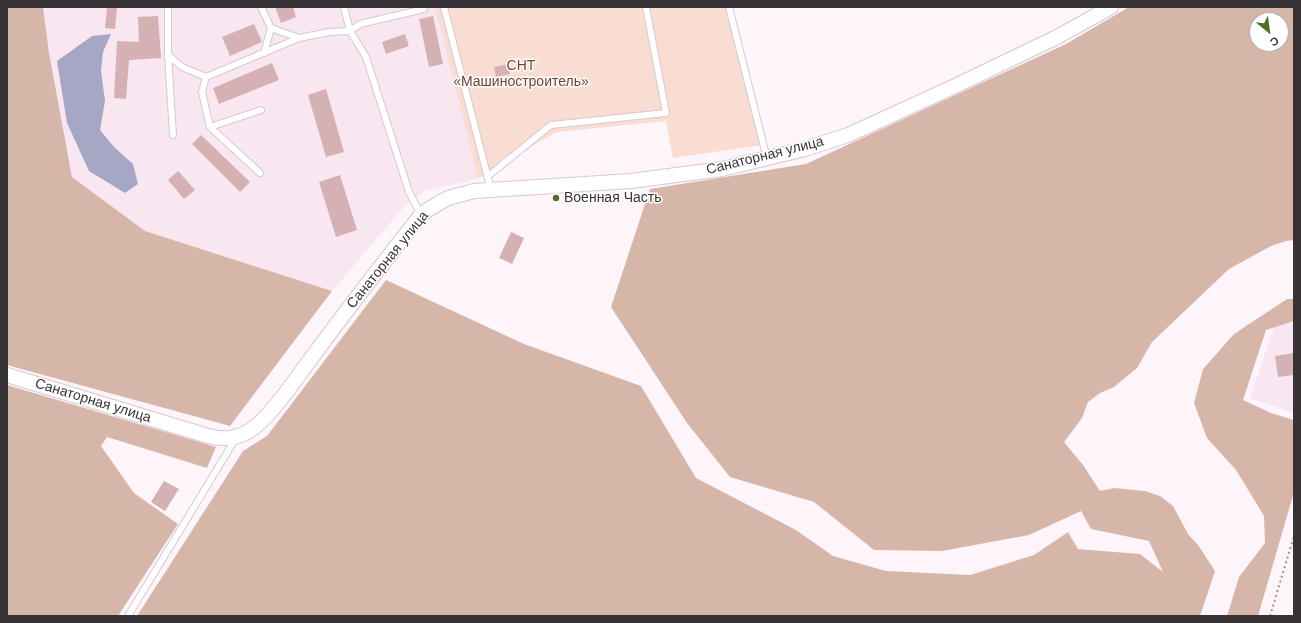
<!DOCTYPE html>
<meta charset="utf-8">
<style>
body{margin:0}
#map{position:relative;width:1301px;height:623px;overflow:hidden;background:#fef5fa;font-family:Helvetica,sans-serif}
canvas{display:block}
.frame{position:absolute;inset:0;border:8px solid #373235;pointer-events:none}
.north{position:absolute;left:1249px;top:12px;width:40px;height:40px;box-sizing:border-box;background:#fff;border:1px solid #afadae;border-radius:50%;rotate:151deg;font-size:11px;font-weight:700;line-height:16px;text-align:center;color:#373235}
.north::after{content:'';display:block;margin:auto;width:14px;height:18px;background:#4e6f26;clip-path:polygon(50% 0,100% 100%,50% 72%,0 100%)}
</style>
<div id="map">
<canvas width="1301" height="623"></canvas>
<div class="frame"></div>
<div class="north">С</div>
</div>
<script>
const context = document.querySelector('canvas').getContext('2d');
context.lineJoin = 'round';
function paint(path, color) {
  context.fillStyle = color;
  context.fill(path, 'evenodd');
}
function trace(path, color, width, dash) {
  context.strokeStyle = color;
  context.lineWidth = width;
  context.lineCap = dash ? 'butt' : 'round';
  context.setLineDash(dash || []);
  context.stroke(path);
}
function write(font, color, halo, rows, align = 'center') {
  context.font = font + ' Helvetica,sans-serif';
  context.lineWidth = 3;
  context.setLineDash([]);
  context.textBaseline = 'middle';
  context.strokeStyle = halo;
  context.fillStyle = color;
  for (const [text, x, y, turn = 0] of rows) {
    context.save();
    context.translate(x, y);
    context.rotate((+turn || 0) * Math.PI / 180);
    context.textAlign = isNaN(turn) ? turn : align;
    if (halo) context.strokeText(text, 0, 0);
    context.fillText(text, 0, 0);
    context.restore();
  }
}
paint(new Path2D(`
 M43 7H435L478 179 425 191 402 209 332 291 145 231 72 177 49 53Z
 M1282 304 1294 308V413L1250 398Z`), '#f8e7f0');
paint(new Path2D(`
 M435 7H728L762 145 673 158 666 121 556 132 478 179Z`), '#faddd2');
paint(new Path2D(`
 M7 7H43L49 53 72 177 145 231 332 291 230 426 7 365Z
 M1129 7H1294V240L1286 241 1271 246 1229 269 1152 342 1137 368 1114 387 1100 393 1088 402 1082 418 1064 442 1083 465 1100 491 1114 488 1145 491 1160 496 1173 506 1188 534 1198 545 1215 571 1200 616H137L243 451 267 436 386 280 524 344 641 386 696 478 796 530 833 556 886 571 970 575 1034 555 1068 532 1078 549 1140 554 1163 572 1149 541 1091 529 1081 511 1029 535 942 551 874 550 814 502 730 477 687 423 611 307 650 189 806 164 1066 44ZM1257 20H1281V44H1257Z
 M1287 299H1294V321L1266 330 1243 400 1271 413 1294 420V492L1258 616H1227L1239 577 1265 543 1264 516 1236 470 1207 438 1194 403 1203 369 1234 334Z
 M7 385 216 447 207 468 107 437 101 446 134 493 178 524 118 616H7Z`), '#d7b6aa');
paint(new Path2D(`
 M111 34 103 52 101 71 105 101 100 130 114 147 133 164 138 184 125 193 89 171 67 123 57 61 92 36Z`), '#a6a7c4');
paint(new Path2D(`
 M107 7H117L115 29 105 28Z
 M275 7H293L296 17 281 23Z
 M158 16 161 58 129 60 126 99 114 98 117 41 139 42 138 17Z
 M433 16 443 64 429 67 419 19Z
 M254 24 262 42 230 56 222 37Z
 M405 34 409 46 386 54 382 42Z
 M272 63 279 80 219 104 213 88Z
 M508 64 510 74 496 77 494 67Z
 M326 89 344 152 326 157 308 95Z
 M201 135 250 182 240 192 192 144Z
 M178 171 195 190 184 199 168 180Z
 M340 175 357 230 336 237 319 182Z
 M511 232 524 238 512 264 499 258Z
 M1294 353V375L1278 377 1275 356Z
 M164 481 179 489 165 511 151 502Z`), '#d5b1b4');
const service = new Path2D(`
 M168 7V55L182 67 206 77
 M261 7 271 28 299 38 329 32 350 31 360 24 424 9
 M344 7 350 31 366 57 409 192 421 215
 M444 7 491 190
 M729 7 767 159
 M264 53 271 28
 M168 55 173 135
 M261 110 210 127 202 92 206 77 299 38
 M210 127 260 173
 M487 177 551 125 666 113 646 7
 M128 616 236 438`);
const tertiary = new Path2D(`
 M7 375 208 436C224 440 237 439 251 430 271 416 295 380 310 360 346 311 383 263 421 215L429 209 448 198 474 191 631 181 722 169 805 149 848 135 953 87 1057 37 1111 7`);
trace(service, '#d6c8d0', 8);
trace(tertiary, '#d6c8d0', 16);
trace(new Path2D(`
 M1270 616 1294 536`), '#9c9599', 2, [2, 3]);
trace(service, '#fff', 6);
trace(tertiary, '#fff', 14);
for (const [x, y, r, color] of [
 [556,198,4,"#4e6f26"]
]) {
  const dot = new Path2D();
  dot.arc(x, y, r, 0, 2 * Math.PI);
  context.fillStyle = color;
  context.fill(dot);
  trace(dot, '#fff', 1.5);
}
write('14px', '#724331', '#fff', [
 ["СНТ",521,66],
 ["«Машиностроитель»",521,82]
]);
write('14px', '#373235', '#fff', [
 ["Санаторная улица",765,156,-14],
 ["Санаторная улица",388,260,-51],
 ["Санаторная улица",93,401,17]
]);
write('14px', '#373235', '#fff', [
 ["Военная Часть",564,198]
], 'left');
</script>
